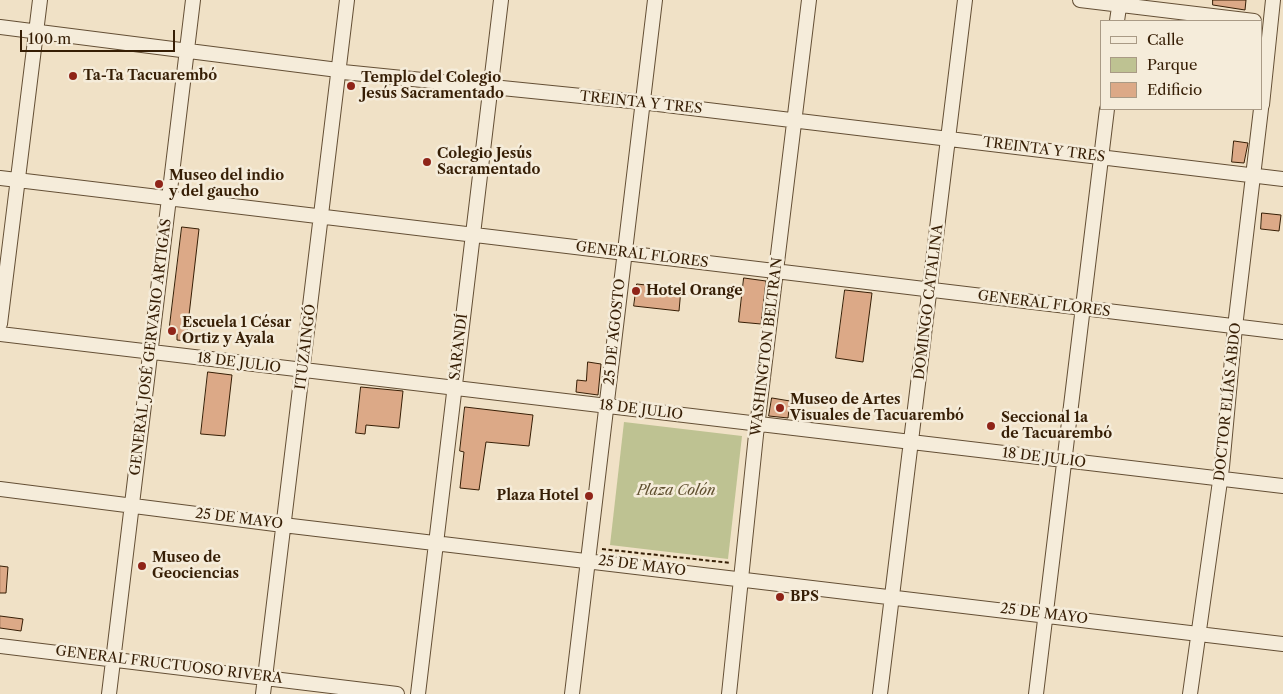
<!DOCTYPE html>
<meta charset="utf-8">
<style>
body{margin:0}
#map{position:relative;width:1283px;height:694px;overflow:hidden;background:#f0e1c6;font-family:"Libre Caslon Text",serif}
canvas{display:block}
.legend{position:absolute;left:1100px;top:20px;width:162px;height:90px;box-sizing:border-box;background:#f5ecda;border:1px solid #a99a85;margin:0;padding:6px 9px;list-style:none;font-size:15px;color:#361e05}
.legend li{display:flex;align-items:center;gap:10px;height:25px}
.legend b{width:25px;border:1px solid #a99a85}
.scale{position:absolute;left:20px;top:30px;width:155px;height:22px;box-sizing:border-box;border:2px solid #361e05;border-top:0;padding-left:6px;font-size:15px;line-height:18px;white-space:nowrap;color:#361e05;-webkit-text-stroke:4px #f5ecda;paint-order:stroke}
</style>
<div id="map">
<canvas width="1283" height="694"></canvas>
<ul class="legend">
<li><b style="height:6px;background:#f5ecda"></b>Calle</li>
<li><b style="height:14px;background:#bec292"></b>Parque</li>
<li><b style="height:14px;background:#dca987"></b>Edificio</li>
</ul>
<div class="scale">100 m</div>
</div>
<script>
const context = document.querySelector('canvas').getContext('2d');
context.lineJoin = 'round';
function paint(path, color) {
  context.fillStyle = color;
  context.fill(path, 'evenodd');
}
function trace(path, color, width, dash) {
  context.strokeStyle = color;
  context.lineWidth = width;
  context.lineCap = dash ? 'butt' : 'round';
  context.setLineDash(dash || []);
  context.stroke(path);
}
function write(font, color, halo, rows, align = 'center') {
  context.font = font + ' "Libre Caslon Text",serif';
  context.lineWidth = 5;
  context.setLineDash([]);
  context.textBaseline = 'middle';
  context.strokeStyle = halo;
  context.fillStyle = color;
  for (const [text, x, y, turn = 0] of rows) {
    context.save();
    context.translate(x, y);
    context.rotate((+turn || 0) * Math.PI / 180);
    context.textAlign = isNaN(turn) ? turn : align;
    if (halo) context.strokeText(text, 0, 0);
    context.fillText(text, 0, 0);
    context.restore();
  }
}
paint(new Path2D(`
 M624 422 742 436 728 559 610 545Z`), '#bec292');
const building = new Path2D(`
 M1213 0H1246L1245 10 1213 5Z
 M1234 141 1248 143 1244 163 1232 162Z
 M1262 213 1281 215 1279 231 1261 229Z
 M182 227 199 229 186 341 177 340V334L169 333Z
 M744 278 766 281 761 324 739 322Z
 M637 284 681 289 679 311 634 306Z
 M845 290 872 293 863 362 836 358Z
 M588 362 601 364 598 395 576 392 577 380 586 381Z
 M208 372 232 375 225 436 201 434Z
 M361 387 403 391 399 428 366 425 365 434 356 433Z
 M772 398 790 401 788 418 769 416Z
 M465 407 533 415 529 446 486 442 479 490 460 488 464 452 460 451Z
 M0 566 8 567 6 593H0Z
 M0 616 23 619 21 631 0 628Z`);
paint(building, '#dca987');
trace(building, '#361e05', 1);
const minor = new Path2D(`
 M1080 0 1254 21
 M1117 21 1120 0
 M0 27 338 70 343 72 641 102 1283 179
 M1262 105 1273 0
 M0 178 1283 332
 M0 324 40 0
 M0 334 1283 486
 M0 489 283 525 1283 644
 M0 646 397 694
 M109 694 193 0
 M263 694 347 0
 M418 694 501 0
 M572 694 655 0
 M729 694 756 435 809 0
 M880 694 965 0
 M1036 694 1107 109
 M1190 694 1222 467 1235 327 1261 109`);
trace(minor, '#644f35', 16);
trace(new Path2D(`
 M602 549 731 563`), '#361e05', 2, [4, 2.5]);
trace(minor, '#f5ecda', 14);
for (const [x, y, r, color] of [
 [73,76,5,"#8f2418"],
 [351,86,5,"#8f2418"],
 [427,162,5,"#8f2418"],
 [159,184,5,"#8f2418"],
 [636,291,5,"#8f2418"],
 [172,331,5,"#8f2418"],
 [780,408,5,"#8f2418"],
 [991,426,5,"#8f2418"],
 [589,496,5,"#8f2418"],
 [142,566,5,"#8f2418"],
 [780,597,5,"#8f2418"]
]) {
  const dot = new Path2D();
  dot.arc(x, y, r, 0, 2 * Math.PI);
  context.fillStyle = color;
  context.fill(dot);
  trace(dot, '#f5ecda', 2);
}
write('bold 14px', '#361e05', '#f5ecda', [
 ["Ta-Ta Tacuarembó",83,76],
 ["Templo del Colegio",361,78],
 ["Jesús Sacramentado",361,94],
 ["Colegio Jesús",437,154],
 ["Sacramentado",437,170],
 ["Museo del indio",169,176],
 ["y del gaucho",169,192],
 ["Hotel Orange",646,291],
 ["Escuela 1 César",182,323],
 ["Ortiz y Ayala",182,339],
 ["Museo de Artes",790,400],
 ["Visuales de Tacuarembó",790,416],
 ["Seccional 1a",1001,418],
 ["de Tacuarembó",1001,434],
 ["Plaza Hotel",579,496,"right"],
 ["Museo de",152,558],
 ["Geociencias",152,574],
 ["BPS",790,597]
], 'left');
write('14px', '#361e05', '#f5ecda', [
 ["TREINTA Y TRES",641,103,6],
 ["TREINTA Y TRES",1044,150,7],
 ["GENERAL FLORES",642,255,7],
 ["DOMINGO CATALINA",929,302,-83],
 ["GENERAL FLORES",1044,304,7],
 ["25 DE AGOSTO",615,332,-84],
 ["GENERAL JOSÉ GERVASIO ARTIGAS",151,347,-83],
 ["ITUZAINGÓ",306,347,-83],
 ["SARANDÍ",459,347,-83],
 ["WASHINGTON BELTRAN",767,347,-83],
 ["18 DE JULIO",239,363,7],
 ["DOCTOR ELÍAS ABDO",1228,402,-84],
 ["18 DE JULIO",641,410,7],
 ["18 DE JULIO",1044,458,7],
 ["25 DE MAYO",239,519,7],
 ["25 DE MAYO",642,566,7],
 ["25 DE MAYO",1044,614,7],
 ["GENERAL FRUCTUOSO RIVERA",169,665,7]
]);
write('italic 14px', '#5f4f2f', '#f5ecda', [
 ["Plaza Colón",676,491]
]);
</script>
